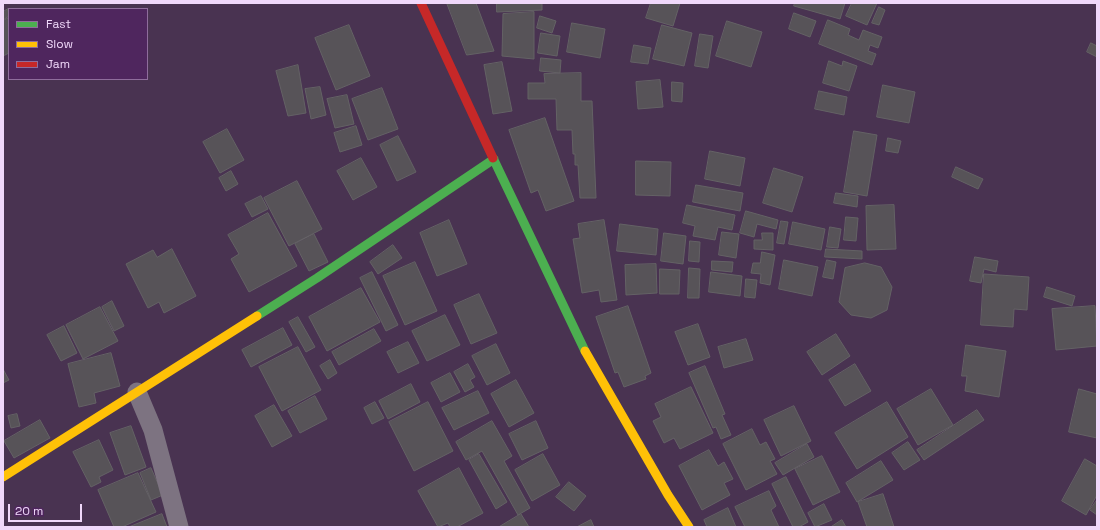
<!DOCTYPE html>
<style>
body{margin:0}
#map{position:relative;width:1100px;height:530px;overflow:hidden;background:#493351;font-family:"Space Grotesk",sans-serif}
canvas{display:block}
.frame{position:absolute;inset:0;border:4px solid #f0d8fa;pointer-events:none}
.legend{position:absolute;left:8px;top:8px;width:140px;height:72px;box-sizing:border-box;background:#4f265e;border:1px solid #8f6d9c;margin:0;padding:5px 7px;list-style:none;font-size:12px;color:#f0d8fa}
.legend li{display:flex;align-items:center;gap:8px;height:20px}
.legend b{width:20px;border:1px solid #8f6d9c}
.scale{position:absolute;left:8px;top:504px;width:74px;height:18px;box-sizing:border-box;border:2px solid #f0d8fa;border-top:0;padding-left:5px;font-size:12px;line-height:14px;white-space:nowrap;color:#f0d8fa;-webkit-text-stroke:3px #4f265e;paint-order:stroke}
</style>
<div id="map">
<canvas width="1100" height="530"></canvas>
<div class="frame"></div>
<ul class="legend">
<li><b style="height:5px;background:#4caf50"></b>Fast</li>
<li><b style="height:5px;background:#ffc107"></b>Slow</li>
<li><b style="height:5px;background:#c62828"></b>Jam</li>
</ul>
<div class="scale">20 m</div>
</div>
<script>
const context = document.querySelector('canvas').getContext('2d');
context.lineJoin = 'round';
function paint(path, color) {
  context.fillStyle = color;
  context.fill(path, 'evenodd');
}
function trace(path, color, width, dash) {
  context.strokeStyle = color;
  context.lineWidth = width;
  context.lineCap = dash ? 'butt' : 'round';
  context.setLineDash(dash || []);
  context.stroke(path);
}
const building = new Path2D(`
 M447 3H476L494 51 467 55Z
 M497 3H542V10L497 12Z
 M651 3H680L673 26 646 18Z
 M795 3H845L840 19 794 6Z
 M852 3H877L867 25 846 16Z
 M879 7 885 10 879 25 872 23Z
 M8 9 9 16 3 20V12Z
 M534 12V59L502 56 503 14Z
 M794 13 816 21 810 37 789 29Z
 M540 16 556 21 552 33 537 28Z
 M9 18V53L3 56V21Z
 M828 20 850 29 848 35 859 40 863 30 882 37 878 48 870 45 868 51 876 54 872 65 819 44Z
 M727 21 762 32 751 67 716 56Z
 M572 23 605 29 600 58 567 52Z
 M349 25 370 76 336 90 315 38Z
 M662 25 692 33 684 66 653 59Z
 M541 33 560 36 557 56 538 53Z
 M700 34 713 36 708 68 695 66Z
 M1091 43 1097 46V57L1087 52Z
 M634 45 651 48 648 64 631 62Z
 M541 58 561 60 560 73 540 71Z
 M829 61 842 66 843 61 857 66 849 91 823 83Z
 M502 62 512 111 493 114 484 65Z
 M298 65 306 113 288 116 276 71Z
 M581 73V101H592L596 198H580L578 165H575V154H573L572 130H557L556 99H528V83H545L544 74Z
 M660 80 663 107 638 109 636 82Z
 M672 82 683 83 682 102 672 101Z
 M883 85 915 92 909 123 877 117Z
 M320 87 326 115 311 119 305 89Z
 M382 88 398 129 368 140 352 99Z
 M819 91 847 97 844 115 815 109Z
 M347 95 354 124 335 128 327 99Z
 M545 118 574 201 546 211 538 190 531 193 509 130Z
 M356 126 362 145 340 152 334 133Z
 M227 129 244 160 220 173 203 142Z
 M854 131 877 135 867 196 844 192Z
 M398 136 416 172 397 181 380 145Z
 M888 138 901 141 898 153 886 151Z
 M710 151 745 158 740 186 705 179Z
 M361 158 377 187 353 200 337 171Z
 M636 161 671 162 670 196 636 195Z
 M956 167 983 179 978 189 952 177Z
 M774 168 803 177 792 212 763 203Z
 M231 171 238 184 226 191 219 178Z
 M297 181 322 229 289 246 264 198Z
 M696 185 743 193 740 211 693 202Z
 M836 193 858 196 857 207 834 203Z
 M261 196 268 209 252 217 245 204Z
 M687 205 735 215 732 230 718 227 715 240 693 236 695 226 683 223Z
 M894 205 896 249 867 250 866 206Z
 M746 211 778 220 776 229 757 224 754 237 740 233Z
 M268 213 297 266 249 292 231 259 239 254 228 235Z
 M846 217 858 218 856 241 844 240Z
 M449 220 467 264 437 276 420 233Z
 M604 220 617 300 601 302 599 290 582 293 573 239 580 238 578 224Z
 M781 221 788 222 784 244 777 243Z
 M793 222 825 229 821 250 789 244Z
 M620 224 658 229 656 255 617 251Z
 M830 227 841 229 838 248 827 247Z
 M722 232 739 234 736 258 719 255Z
 M664 233 686 236 683 264 661 261Z
 M762 233H773V250L754 249V240H762Z
 M314 234 328 262 309 271 295 244Z
 M690 241 700 242 699 262 689 261Z
 M393 245 402 258 378 274 370 262Z
 M172 249 196 296 164 313 159 302 148 308 126 264 153 250 157 257Z
 M826 249 862 251V259L825 257Z
 M762 252 775 255 770 285 760 283 761 274 751 273 753 263H760Z
 M975 257 998 261 996 272 984 269 981 283 970 281Z
 M784 260 818 267 812 296 779 289Z
 M827 260 836 262 833 279 823 277Z
 M712 261 733 262 732 272 712 270Z
 M415 262 437 311 405 325 383 276Z
 M865 263 881 267 892 287 887 310 871 318 851 315 839 302 845 268Z
 M656 264 657 293 626 295 625 265Z
 M689 268 700 269 699 298H688Z
 M660 269 680 270 679 294H660Z
 M372 272 398 325 386 331 360 278Z
 M711 272 742 276 740 296 709 292Z
 M984 274 1029 277 1027 310 1014 309 1013 327 981 325Z
 M746 279 757 280 755 298 745 297Z
 M1047 287 1075 296 1072 306 1044 297Z
 M361 288 380 322 327 351 309 317Z
 M479 294 497 333 471 344 454 305Z
 M112 301 124 326 114 331 102 307Z
 M628 306 651 373 645 376 646 379 624 387 618 372 615 373 596 317Z
 M1095 306 1097 346 1056 350 1052 309Z
 M100 307 118 341 83 359 66 325Z
 M445 315 460 345 427 361 412 331Z
 M298 317 315 347 306 352 289 322Z
 M698 324 710 357 688 365 675 332Z
 M64 326 77 353 61 361 47 335Z
 M283 328 292 345 251 367 242 350Z
 M374 329 381 341 339 365 332 352Z
 M836 334 850 356 822 375 807 352Z
 M746 339 753 360 724 368 718 347Z
 M408 342 419 363 398 373 387 352Z
 M496 344 510 373 487 385 472 356Z
 M966 345 1006 351 999 397 965 391 967 376H962Z
 M298 347 321 390 282 411 259 367Z
 M111 353 120 386 94 393 96 403 79 407 68 364Z
 M330 360 337 373 328 379 320 366Z
 M468 364 475 377 470 380 474 387 465 392 454 372Z
 M855 364 871 391 845 406 829 380Z
 M705 366 725 414 722 415 731 435 721 439 716 427 713 428 689 373Z
 M3 369 9 380 3 383Z
 M450 373 460 392 441 402 431 383Z
 M516 380 534 413 509 427 491 394Z
 M411 384 420 402 388 419 379 401Z
 M691 387 713 433 680 449 674 438 664 443 653 421 661 417 655 404Z
 M931 389 953 425 918 445 897 409Z
 M1079 389 1097 394V438L1069 432Z
 M478 391 489 413 454 430 442 408Z
 M315 396 327 419 300 433 288 411Z
 M375 402 384 418 372 424 364 408Z
 M428 402 453 451 414 471 389 422Z
 M887 402 908 437 857 469 835 433Z
 M274 405 292 436 272 447 255 416Z
 M794 406 811 441 781 456 764 420Z
 M977 410 984 420 924 460 917 450Z
 M17 414 20 426 11 428 8 416Z
 M40 420 50 438 14 458 4 441Z
 M492 421 512 456 504 461 530 508 518 515 482 451 466 460 456 442Z
 M536 421 548 448 522 460 509 434Z
 M131 426 146 467 125 475 110 433Z
 M752 429 760 445 766 442 775 459 770 461 777 474 746 490 723 444Z
 M99 440 113 470 99 477 101 482 91 487 73 452Z
 M908 442 920 460 904 470 892 453Z
 M807 444 814 457 783 475 775 463Z
 M709 450 718 466 724 462 733 479 724 483 730 495 702 510 679 466Z
 M479 454 507 502 496 509 469 460Z
 M543 454 560 485 532 501 515 470Z
 M822 456 840 492 813 505 795 469Z
 M1085 459 1097 466V495L1086 515 1062 501Z
 M881 461 893 480 857 502 846 483Z
 M151 468 163 495 151 500 140 473Z
 M459 468 483 513 457 527H450L448 523 438 527 418 491Z
 M138 473 156 512 122 527H114L98 490Z
 M786 477 808 522 799 527H793L772 484Z
 M569 482 586 496 574 511 556 497Z
 M769 491 776 506 771 510 779 527H745L735 507Z
 M883 494 894 527H867L858 502Z
 M1097 500V515L1090 510Z
 M824 504 832 520 815 527 808 513Z
 M728 508 736 527H707L704 520Z
 M162 514 167 527H129Z
 M521 514 529 527H499Z
 M591 520 594 527H577Z
 M842 520 846 527H831Z`);
paint(building, '#575358');
trace(building, '#646265', 1);
trace(new Path2D(`
 M137 392 153 430 179 527`), '#7d7381', 19);
trace(new Path2D(`
 M493 158 585 351
 M257 316 317 278 494 159`), '#4caf50', 9);
trace(new Path2D(`
 M585 351 668 495 689 527
 M3 477 257 316`), '#ffc107', 9);
trace(new Path2D(`
 M421 3 493 158`), '#c62828', 9);
</script>
